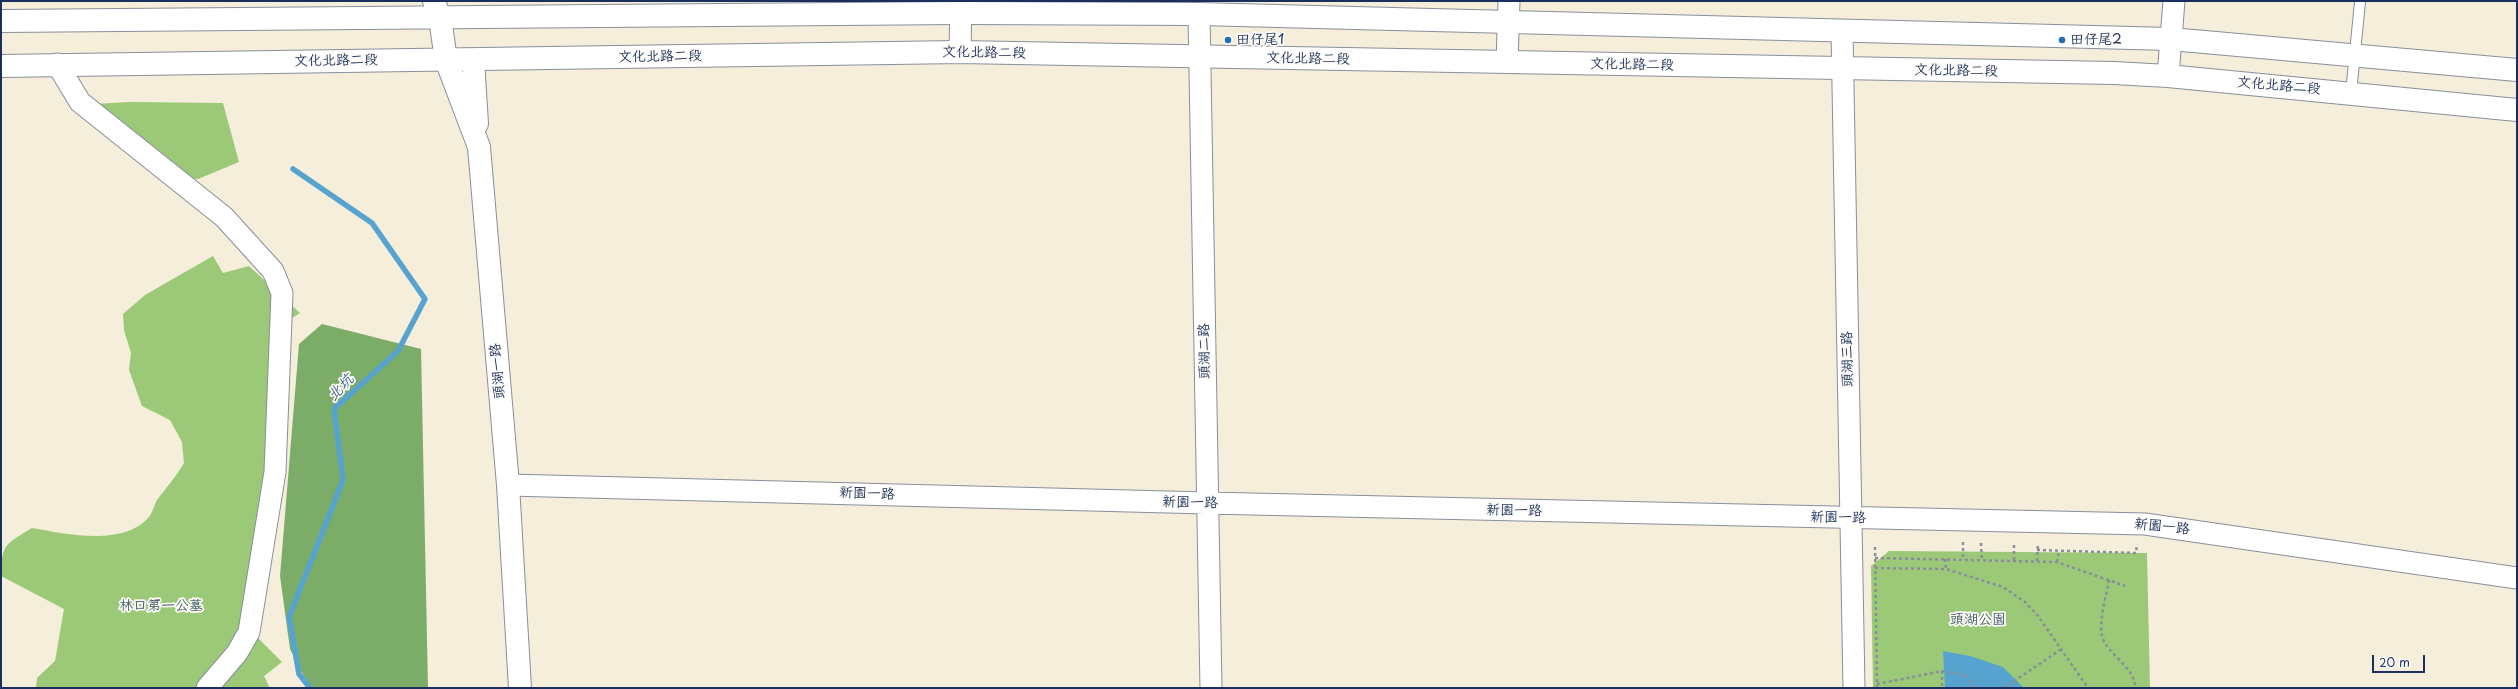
<!DOCTYPE html>
<meta charset="utf-8">
<style>
body{margin:0}
#map{position:relative;width:2518px;height:689px;overflow:hidden;background:#f4eeda;font-family:"Playpen Sans",sans-serif}
canvas{display:block}
.frame{position:absolute;inset:0;border:2px solid #1b2f5e;pointer-events:none}
.scale{position:absolute;left:2372px;top:655px;width:53px;height:18px;box-sizing:border-box;border:2px solid #1b2f5e;border-top:0;padding-left:5px;font-size:12px;line-height:14px;white-space:nowrap;color:#1b2f5e;-webkit-text-stroke:3px #fdfcf7;paint-order:stroke}
</style>
<div id="map">
<canvas width="2518" height="689"></canvas>
<div class="frame"></div>
<div class="scale">20 m</div>
</div>
<script>
const context = document.querySelector('canvas').getContext('2d');
context.lineJoin = 'round';
function paint(path, color) {
  context.fillStyle = color;
  context.fill(path, 'evenodd');
}
function trace(path, color, width, dash) {
  context.strokeStyle = color;
  context.lineWidth = width;
  context.lineCap = dash ? 'butt' : 'round';
  context.setLineDash(dash || []);
  context.stroke(path);
}
function write(font, color, halo, rows, align = 'center') {
  context.font = font + ' "Playpen Sans","LXGW WenKai TC",sans-serif';
  context.lineWidth = 3.5;
  context.setLineDash([]);
  context.textBaseline = 'middle';
  context.strokeStyle = halo;
  context.fillStyle = color;
  for (const [text, x, y, turn = 0] of rows) {
    context.save();
    context.translate(x, y);
    context.rotate((+turn || 0) * Math.PI / 180);
    context.textAlign = isNaN(turn) ? turn : align;
    if (halo) context.strokeText(text, 0, 0);
    context.fillText(text, 0, 0);
    context.restore();
  }
}
paint(new Path2D(`
 M129 102 223 103 239 162 198 179 178 178 95 104Z
 M213 256 223 273 249 266 300 313 274 330 265 490 246 626 282 662 264 676 270 688H36L37 678 55 661 64 609 1 576C1 544 6 544 32 528 66 534 123 547 149 517 153 512 154 505 157 500 166 488 176 477 184 463L182 442 170 420 142 406 129 370 131 353 124 330 123 314 145 295Z
 M1889 551 2147 553 2150 688H1873L1871 566Z`), '#9bc977');
paint(new Path2D(`
 M322 324 421 349 428 688H310L290 649 280 576 299 344Z`), '#7cad68');
paint(new Path2D(`
 M1943 651 1970 656 2003 667 2024 688H1945Z`), '#57a3cf');
trace(new Path2D(`
 M293 169 372 223 425 299 398 351 334 409 343 480 289 617 299 674 310 688`), '#57a3cf', 5.5);
const lane = new Path2D(`
 M2351 93 2360 2`);
const street = new Path2D(`
 M1199 14 1211 688
 M1842 31 1854 688
 M960 52 961 1
 M1507 62 1509 1
 M57 64 80 102 224 217 273 271 282 293 275 472 249 632 237 653 207 688
 M2168 76 2174 1
 M508 485 1207 503 2145 524 2517 578`);
const secondary = new Path2D(`
 M434 1 440 18 446 60 479 147 508 485 520 688
 M1 21 960 13 1199 14 2171 39 2517 70
 M473 60 477 124
 M1 66 960 52 2114 73 2168 76 2517 110`);
trace(lane, '#888e9c', 12);
trace(street, '#888e9c', 23);
trace(secondary, '#888e9c', 24);
trace(new Path2D(`
 M1963 542V560
 M1981 543 1982 560
 M1875 547 1877 688
 M2037 550 2136 553 2137 544
 M1875 558 2057 562 2125 586
 M1945 559 1946 569
 M2014 560V543
 M2037 561 2038 543
 M2057 562 2059 551
 M1875 568 1946 569 2003 587 2025 602 2038 616 2088 688
 M2109 580C2106 597 2099 619 2102 636 2107 655 2136 667 2135 688
 M1942 671V688
 M1877 684 1942 671 1966 675 1974 688
 M2004 688 2060 650`), '#888e9c', 2.5, [3, 3]);
trace(lane, '#fff', 10);
trace(street, '#fff', 21);
trace(secondary, '#fff', 22);
for (const [x, y, r, color] of [
 [1228,40,4,"#1f6fb2"],
 [2062,40,4,"#1f6fb2"]
]) {
  const dot = new Path2D();
  dot.arc(x, y, r, 0, 2 * Math.PI);
  context.fillStyle = color;
  context.fill(dot);
  trace(dot, '#fdfcf7', 1.5);
}
write('14px', '#1b2f5e', '#fdfcf7', [
 ["田仔尾1",1236,40],
 ["田仔尾2",2070,40]
], 'left');
write('14px', '#1b2f5e', '#fdfcf7', [
 ["文化北路二段",984,53,1],
 ["文化北路二段",660,57,-1],
 ["文化北路二段",1308,59,1],
 ["文化北路二段",336,61,-1],
 ["文化北路二段",1632,65,1],
 ["文化北路二段",1956,71,1],
 ["文化北路二段",2279,86,5],
 ["頭湖二路",1205,351,-91],
 ["頭湖三路",1848,359,-91],
 ["頭湖一路",498,371,-95],
 ["新園一路",867,494,2],
 ["新園一路",1190,503,1],
 ["新園一路",1514,511,1],
 ["新園一路",1838,518,1],
 ["新園一路",2162,527,6]
]);
write('14px', '#415d66', '#fdfcf7', [
 ["林口第一公墓",161,606],
 ["頭湖公園",1978,620]
]);
write('italic 15px', '#335d8b', '#fdfcf7', [
 ["北坑",341,388,-46]
]);
</script>
